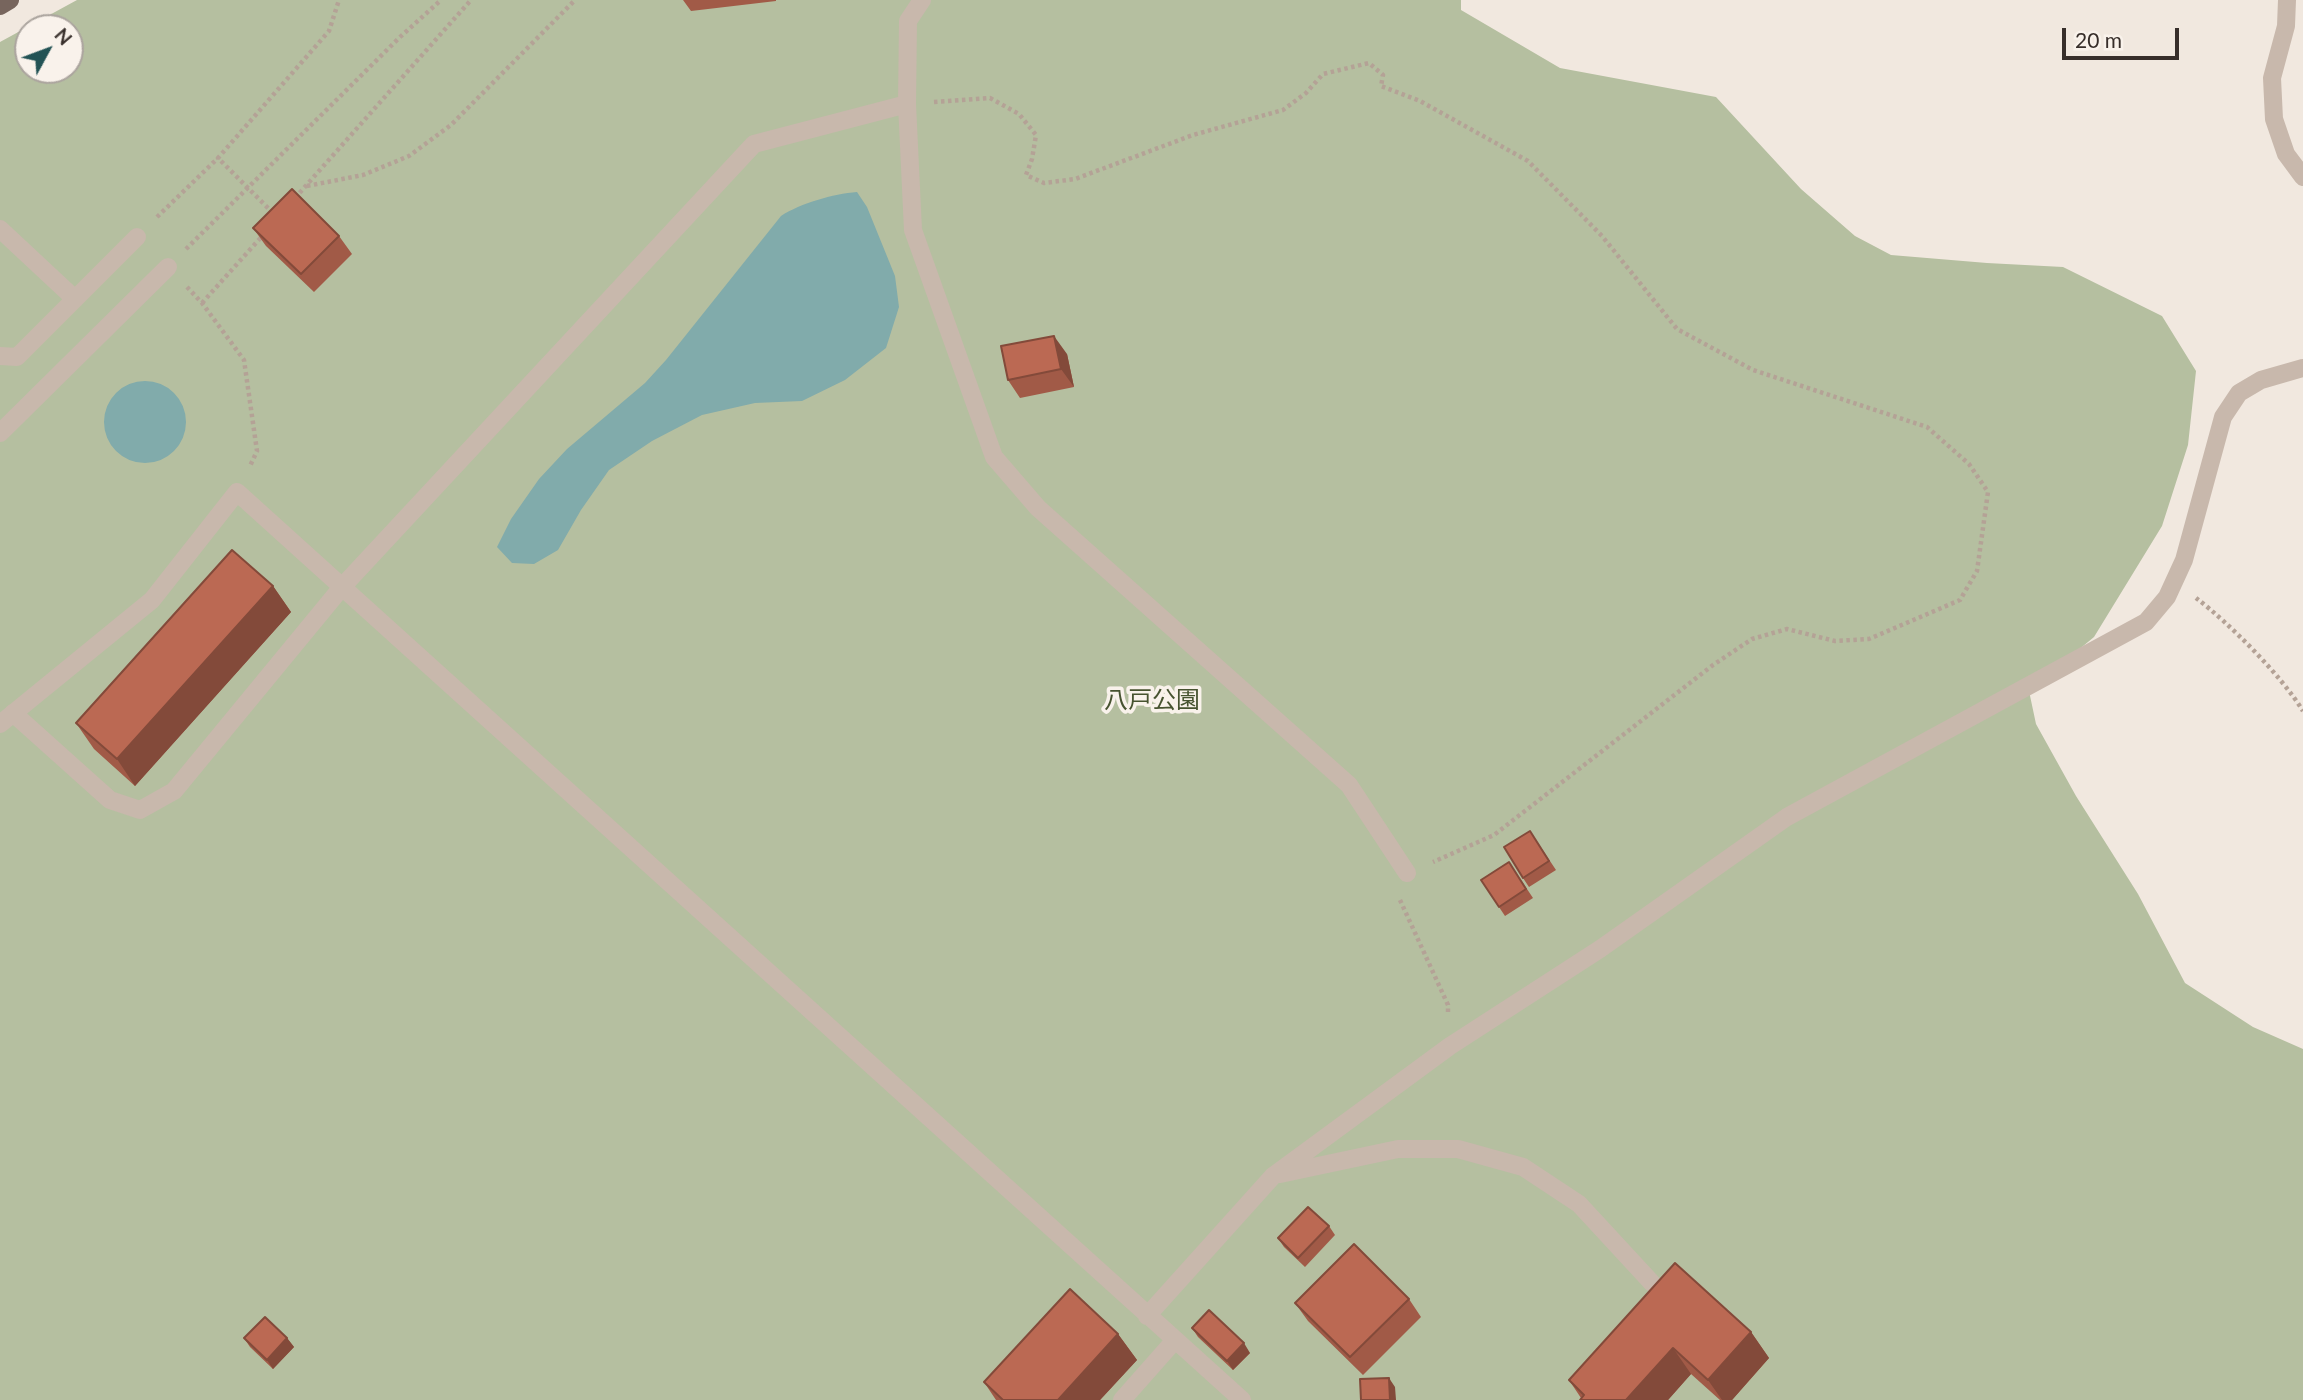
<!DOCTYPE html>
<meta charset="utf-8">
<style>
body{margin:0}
#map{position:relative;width:2303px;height:1400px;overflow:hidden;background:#f1e8df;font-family:Lato,sans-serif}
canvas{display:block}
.north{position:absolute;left:14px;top:14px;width:70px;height:70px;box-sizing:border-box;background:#f9f2eb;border:2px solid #aba49e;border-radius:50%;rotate:49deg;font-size:19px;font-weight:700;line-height:28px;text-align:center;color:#372e2a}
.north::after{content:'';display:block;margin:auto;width:24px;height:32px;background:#235355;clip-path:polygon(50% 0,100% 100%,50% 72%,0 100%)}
.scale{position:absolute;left:2062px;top:28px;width:117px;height:32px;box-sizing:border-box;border:4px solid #372e2a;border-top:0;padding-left:9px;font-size:21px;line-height:24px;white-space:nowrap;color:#372e2a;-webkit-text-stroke:5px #f9f2eb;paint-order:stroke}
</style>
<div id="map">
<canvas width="2303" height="1400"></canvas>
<div class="north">N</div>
<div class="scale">20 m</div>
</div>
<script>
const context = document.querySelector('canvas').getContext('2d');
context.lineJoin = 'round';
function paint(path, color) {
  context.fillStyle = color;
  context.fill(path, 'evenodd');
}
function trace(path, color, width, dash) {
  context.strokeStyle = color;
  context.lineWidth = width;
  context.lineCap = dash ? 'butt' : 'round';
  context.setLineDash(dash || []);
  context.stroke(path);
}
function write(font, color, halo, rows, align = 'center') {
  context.font = font + ' Lato,"Noto Sans JP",sans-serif';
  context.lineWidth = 7;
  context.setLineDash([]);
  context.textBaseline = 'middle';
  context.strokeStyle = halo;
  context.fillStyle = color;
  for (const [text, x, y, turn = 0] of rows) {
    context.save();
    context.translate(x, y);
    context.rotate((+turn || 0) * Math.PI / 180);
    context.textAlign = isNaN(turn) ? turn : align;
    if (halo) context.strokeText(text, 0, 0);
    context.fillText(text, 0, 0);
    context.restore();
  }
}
paint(new Path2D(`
 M77 0H1461V10L1560 68 1716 97 1801 189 1855 236 1891 255 1987 263 2063 267 2162 316 2196 371 2188 445 2162 526 2094 637 2029 691 2036 724 2076 796 2138 894 2185 983 2253 1027 2303 1049V1400H0V42ZM28 28H70V70H28Z`), '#b5bfa0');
paint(new Path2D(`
 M857 192 867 207 895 276 899 307 886 348 845 380 802 401 755 403 702 415 652 441 609 470 581 510 558 550 534 564 512 563 497 547 511 519 539 479 567 449 645 383 666 360 781 216C801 203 833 194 857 192Z
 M104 422a41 41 0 1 1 82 0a41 41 0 1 1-82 0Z`), '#81abab');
trace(new Path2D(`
 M934 102 990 98 1019 114 1036 135 1032 159 1026 175 1044 183 1075 179 1193 135 1283 110 1306 93 1323 74 1369 63 1383 75 1381 86 1420 101 1528 161 1602 236 1677 329 1753 370 1927 427 1969 464 1988 492 1977 571 1960 600 1869 639 1835 641 1787 629 1752 639 1713 665 1494 835 1433 862
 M307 186 363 175 409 156 451 125 575 0
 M295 198 471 0
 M273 213 218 158 329 31 339 0
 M157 217 218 158
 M186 249 399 38 441 0
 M187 287 202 303 244 360 257 451 250 466
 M202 303 264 234
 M2196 598C2229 623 2281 675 2303 711
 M1400 900 1448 1005V1014`), '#b4a296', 4.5, [3.5, 3.5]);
trace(new Path2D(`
 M922 0 908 21 907 104 913 230 994 457 1038 508 1349 785 1407 873
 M2287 0 2286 26 2272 78 2274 119 2286 154 2303 177
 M0 229 75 299
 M0 356 17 357 137 237
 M0 433 168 267
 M13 713 110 800 140 810 174 791 342 587 754 144 907 104
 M0 724 152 600 237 492 1242 1400
 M1280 1174 1398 1149H1458L1523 1167 1579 1204 1652 1283
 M1147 1316 1273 1176 1450 1046 1600 949 1787 817 2146 622 2167 597 2184 560 2223 417 2239 393 2261 380 2303 368
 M1122 1400 1175 1340`), '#c8b8ac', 18);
trace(new Path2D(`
 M0 6 10 0`), '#77655d', 18);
paint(new Path2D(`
 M683 0H776V1L691 11Z
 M253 228 339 236 352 254 314 292 266 246Z
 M1067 354 1074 387 1020 398 1008 380Z
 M273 586 291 612 135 786 94 749 76 723Z
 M1530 831 1556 870 1529 887 1523 878Z
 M1509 862 1533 898 1505 916 1481 880Z
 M1329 1226 1335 1235 1305 1267 1284 1247 1278 1238Z
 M1675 1263 1751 1332 1769 1358 1732 1400H1720L1691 1374 1668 1400H1580L1581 1398 1569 1380Z
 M1409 1299 1421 1317 1363 1375 1308 1321 1295 1303Z
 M1192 1328 1250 1353 1233 1370 1198 1337Z
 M1118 1334 1137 1360 1100 1400H996L984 1382Z
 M244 1338H287L294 1347 273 1369 250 1347Z`), '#a15a47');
paint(new Path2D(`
 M1054 336 1067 354 1074 387 1061 369Z
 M273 586 291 612 135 786 117 759Z
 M1751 1332 1769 1358 1732 1400H1722L1708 1380Z
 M1118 1334 1137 1360 1100 1400H1058Z
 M287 1338 294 1347 273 1369 267 1360Z
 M1244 1343 1250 1353 1233 1370 1227 1361Z
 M1673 1348 1691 1374 1668 1400H1626Z
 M1389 1378 1395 1387 1396 1400H1390Z`), '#834a3a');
const building = new Path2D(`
 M292 189 339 236 301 274 253 228Z
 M1054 336 1061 369 1008 380 1001 346Z
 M232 550 273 586 117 759 76 723Z
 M1530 831 1549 861 1523 878 1504 847Z
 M1509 862 1526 889 1499 907 1481 880Z
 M1308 1207 1329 1226 1298 1258 1278 1238Z
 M1354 1244 1409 1299 1350 1357 1295 1303Z
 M1675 1263 1751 1332 1708 1380 1673 1348 1626 1400H1580L1584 1395 1569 1380Z
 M1070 1289 1118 1334 1058 1400H1003L984 1382Z
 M1209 1310 1244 1343 1227 1361 1192 1328Z
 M265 1317 287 1338 267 1360 244 1338Z
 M1389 1378 1390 1400H1361L1360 1379Z`);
paint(building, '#bb6953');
trace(building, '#834a3a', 2);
write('24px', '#475330', '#f9f2eb', [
 ["八戸公園",1152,700]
]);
</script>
